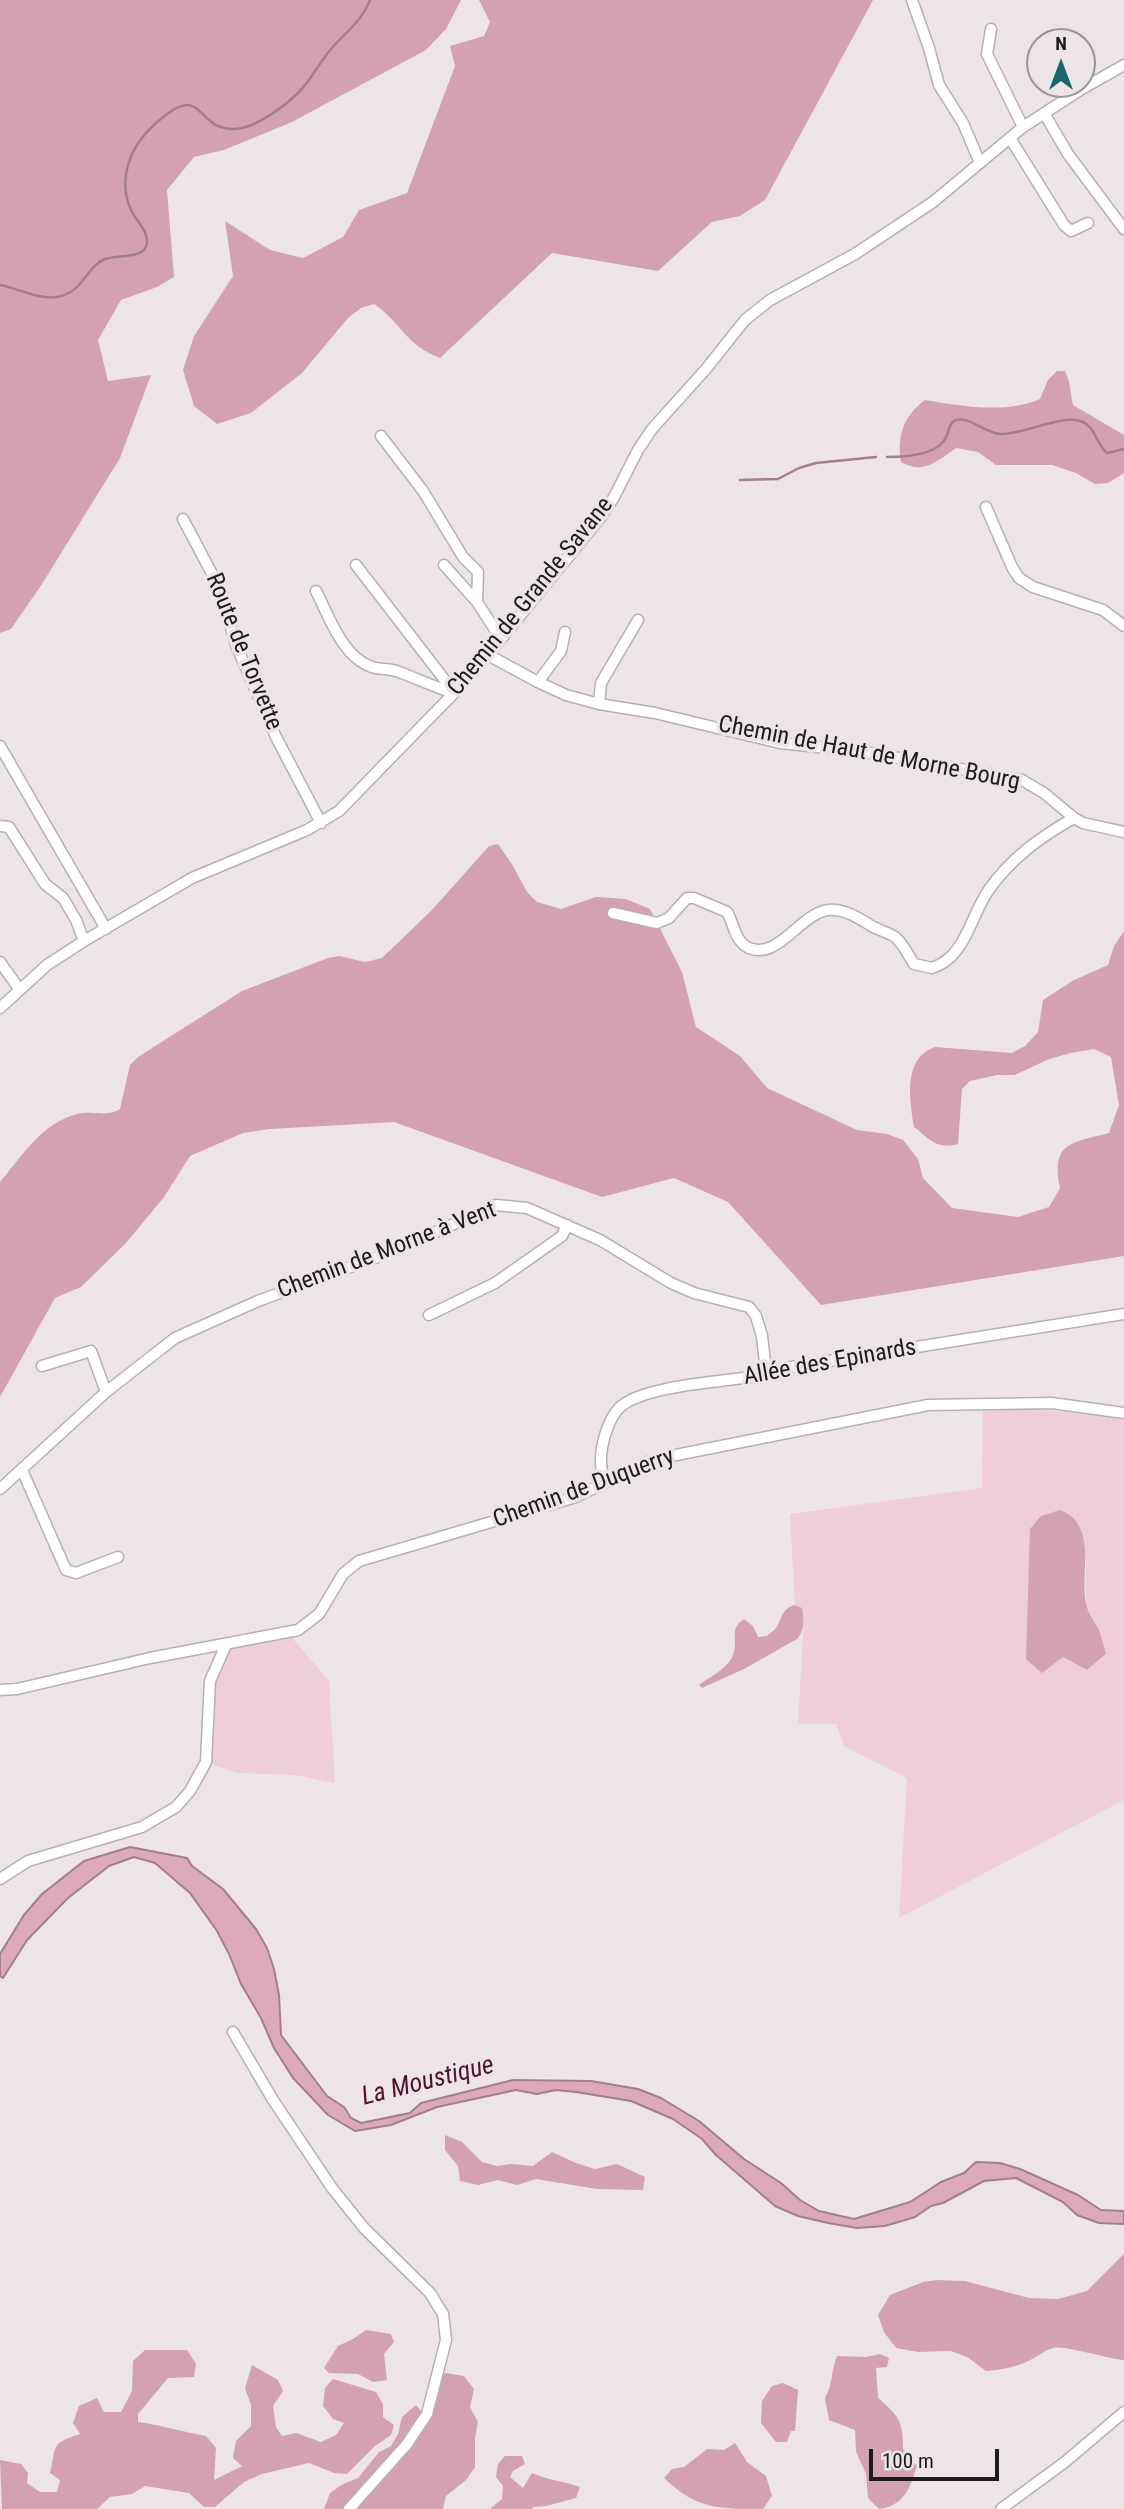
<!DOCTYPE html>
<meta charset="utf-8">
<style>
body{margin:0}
#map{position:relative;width:1124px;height:2509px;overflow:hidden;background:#ede4e7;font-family:"Roboto Condensed",sans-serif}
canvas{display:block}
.north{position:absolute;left:1026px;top:28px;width:70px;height:70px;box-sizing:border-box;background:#ede4e7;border:2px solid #9a9496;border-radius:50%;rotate:0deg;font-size:19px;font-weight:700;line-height:28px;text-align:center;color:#1e1b1c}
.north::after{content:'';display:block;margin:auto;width:24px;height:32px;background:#19666e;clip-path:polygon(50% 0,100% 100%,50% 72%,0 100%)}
.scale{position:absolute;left:869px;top:2449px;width:130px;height:32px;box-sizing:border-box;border:4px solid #1e1b1c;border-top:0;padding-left:9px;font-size:21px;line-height:24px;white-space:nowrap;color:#1e1b1c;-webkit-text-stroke:5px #ede4e7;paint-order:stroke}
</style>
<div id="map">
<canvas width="1124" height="2509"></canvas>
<div class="north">N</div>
<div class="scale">100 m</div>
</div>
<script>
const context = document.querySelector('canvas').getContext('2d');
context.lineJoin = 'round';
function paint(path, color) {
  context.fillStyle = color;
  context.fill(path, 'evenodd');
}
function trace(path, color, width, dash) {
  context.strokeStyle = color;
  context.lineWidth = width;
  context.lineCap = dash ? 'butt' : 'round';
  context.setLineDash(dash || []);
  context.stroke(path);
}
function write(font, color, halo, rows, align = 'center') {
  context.font = font + ' "Roboto Condensed",sans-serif';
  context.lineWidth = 7;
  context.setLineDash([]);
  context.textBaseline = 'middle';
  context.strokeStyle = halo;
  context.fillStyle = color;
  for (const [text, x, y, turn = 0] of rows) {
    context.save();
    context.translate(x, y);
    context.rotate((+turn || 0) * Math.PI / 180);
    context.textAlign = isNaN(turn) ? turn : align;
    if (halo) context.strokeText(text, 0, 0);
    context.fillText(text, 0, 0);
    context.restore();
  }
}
paint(new Path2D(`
 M1033 1409 1106 1416 1124 1420V1800L899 1918 907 1778 844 1746 836 1724H798L804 1618 802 1608 795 1605 790 1514 982 1488 983 1411ZM1086 1558V1603L1092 1620 1101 1634 1106 1654 1087 1670 1063 1657Z
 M288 1633 329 1681 335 1783 294 1775 237 1773 206 1762 210 1681 226 1645Z`), '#efcdd9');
paint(new Path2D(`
 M0 0H461L446 29 426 50 292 122 224 150 194 157 167 190 174 277 157 287 121 300 98 340 108 381 151 375 120 458 42 584 11 629 0 633Z
 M479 0H873L765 200 740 216 712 222 658 271 552 253 440 358C406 346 401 322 374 304L361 308 348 318 302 373 251 413 217 424 194 406 183 370 194 336 233 276 225 221 270 250 303 258 343 237 359 210 407 193 455 66 450 46 484 36 490 22Z
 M1057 371H1065C1071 383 1070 393 1073 405L1124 435V473L1108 483 1095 484 1076 473 1052 465H996L978 452 956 448C937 461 924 475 901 462 897 436 903 416 925 400 961 406 1006 414 1040 399L1048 380Z
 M498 844 513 866 527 892 537 902 561 909 596 897 626 899 650 909 682 972 696 1027 740 1056 767 1088 857 1130 887 1134 903 1140 918 1159 923 1178 952 1208 1018 1217 1049 1207 1060 1188C1051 1142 1071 1143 1109 1133L1119 1105 1111 1057 1094 1049 1071 1053 1049 1059 1015 1075H997L970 1081 962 1089 958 1144C936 1150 930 1139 914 1127 910 1099 902 1059 935 1047L1012 1053 1025 1046 1038 1032 1043 1000 1072 981 1108 965 1114 946 1124 931V1256L821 1305 728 1202 674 1178 602 1197 394 1122 270 1129 243 1133 190 1156 164 1197 126 1243 81 1287 55 1298 0 1397V1182C22 1156 42 1123 77 1114 91 1110 106 1118 120 1109L130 1065 138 1057 242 991 328 958 339 956 365 962 382 958 432 910 489 846Z
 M1060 1510C1098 1524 1080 1573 1086 1603 1088 1613 1093 1620 1098 1628 1102 1636 1104 1646 1106 1654L1087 1670 1063 1657 1042 1673 1026 1659 1030 1529 1041 1516Z
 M795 1605 802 1608C804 1620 805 1630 797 1639L744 1669 702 1688 699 1685C710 1677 728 1668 733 1655 739 1640 728 1629 744 1619L753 1626 758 1637 767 1636C770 1633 774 1631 776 1628 783 1617 781 1609 795 1605Z
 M445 2135 462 2142 482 2162 497 2166 511 2164 533 2166 552 2152 576 2163 595 2169 617 2164 645 2177 643 2190 597 2189 536 2179 517 2185 498 2180 478 2185 460 2181 458 2166 445 2150Z
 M1124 2254V2360C1108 2359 1064 2345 1053 2348 1043 2351 1034 2359 1024 2363 1011 2368 999 2370 986 2371L967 2357 951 2351 918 2352 896 2348 884 2332 878 2315 890 2295 923 2282 937 2280 965 2281 1029 2298 1058 2299 1087 2291Z
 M366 2330 391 2334 394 2342 384 2354 387 2380 373 2382 358 2374 329 2373 324 2368 338 2346 353 2339Z
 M145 2350H187L196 2364 194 2377 168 2378 138 2414V2422C161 2425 183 2432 206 2436L216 2448 214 2480 242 2466 233 2458 236 2441 251 2426V2405L245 2388 252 2365 278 2380 283 2391 273 2406 276 2427 282 2436 296 2433 321 2442 336 2435 344 2423 333 2419 323 2406 325 2388 333 2379 376 2392 383 2404V2417L394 2425 391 2435 375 2446 347 2474 334 2473 309 2463 262 2474 244 2482 215 2507H204L189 2493 145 2486 132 2494 110 2497 97 2509H2L0 2460 21 2464 28 2473 27 2483 40 2492H57L60 2480 50 2473C57 2446 49 2444 80 2434L73 2423 79 2406 97 2398 104 2412H121L132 2391 133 2361Z
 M880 2354 889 2358 887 2367 876 2368 878 2398C899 2416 903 2421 903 2449L917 2466C910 2488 904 2506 879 2509L868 2498 866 2474 856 2452 855 2430 829 2420 825 2398C833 2384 831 2371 837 2356L866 2357Z
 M445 2373 464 2376 474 2389 470 2407 478 2422 475 2438V2467L466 2480 446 2496 443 2509H324L330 2493 343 2484 358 2478 379 2452 391 2446 398 2434 402 2417 416 2405 423 2413 422 2431C434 2417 438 2406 436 2388Z
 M783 2383 798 2390 795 2431H791L787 2442H776L761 2423 762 2401 772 2386Z
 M735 2443 747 2462 766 2476 772 2496 763 2509C718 2509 696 2509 664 2478L672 2469 684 2467 707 2449 724 2450Z
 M505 2456H522L525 2464 513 2471 510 2477 523 2488 532 2473C547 2480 564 2481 580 2487L576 2498 546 2506 533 2507 532 2509H490L502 2499 503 2486 496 2477 498 2464Z`), '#d4a1b3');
const water = new Path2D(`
 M130 1847 187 1858 192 1866 223 1889 256 1929 267 1948 274 1969 279 1995 281 2035 327 2096 344 2107 351 2118 361 2123 410 2113 421 2103 513 2080 591 2081 638 2089 661 2098 699 2121 744 2159 781 2183 800 2200 819 2211 854 2219 910 2202 941 2182 964 2173 976 2162 1000 2163 1020 2169 1078 2195 1101 2210 1124 2211V2224L1099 2223 1077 2215 1063 2202 1016 2178 984 2181 943 2203 931 2206 915 2217 885 2226 857 2228 828 2223 798 2216 775 2206 716 2155 702 2139 673 2119 631 2101 576 2092 556 2090 537 2094 516 2090 437 2107 391 2125 355 2131 328 2115 293 2078 274 2048 261 2018 241 1984 229 1954 217 1931 190 1893 155 1863 134 1857 109 1866 68 1898 27 1940 3 1978 0 1976V1954L24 1915 42 1894 84 1861Z`);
paint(water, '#dca9bc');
trace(water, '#a37e8c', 2);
trace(new Path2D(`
 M0 285C18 288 38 300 57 297 83 293 86 267 105 259 117 254 145 260 147 243 148 230 136 221 131 210 117 179 130 146 155 124 206 78 192 130 235 129 256 128 285 106 299 92 311 80 319 63 331 49 345 33 362 21 370 0
 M887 457C904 457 931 456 943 442 949 436 948 422 956 420 970 416 986 434 1001 434 1025 434 1060 415 1080 421 1095 425 1096 444 1107 453L1124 449
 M740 480 778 479 799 468 816 463 876 457`), '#a37e8c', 2.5);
const minor = new Path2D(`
 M912 0 929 48 939 85 963 123 980 163
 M991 29 987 54 1023 127
 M1044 113 1068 154 1124 229
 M1010 138 1064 225 1071 231 1088 223
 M381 436 423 491 463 557 478 572 477 602 501 639
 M986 507 1012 567 1019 578 1033 587 1103 610 1124 626
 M183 519 219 587 236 645 276 737 321 823
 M356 565 454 692
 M444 565 477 602
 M316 591C329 616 342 657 372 667 381 670 390 668 399 672 418 679 434 687 454 693
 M488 655 538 682 566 695 599 704 655 713 780 743 865 752 1022 780 1044 793 1074 818 1083 823 1124 832
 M538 682 561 651 565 632
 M599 704 601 683 638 620
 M0 746 106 929
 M0 826 9 827 45 884 63 898 76 920 84 941
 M613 913 657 923 669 918 687 898H694L727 912C734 923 734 941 749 948 781 961 803 906 835 910 848 911 860 919 870 925 878 930 887 932 895 937 903 943 908 955 914 964L932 968C966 957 970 917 988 891 1010 859 1040 837 1074 818
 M0 962 20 990
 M0 1008 47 965 84 941 192 878 307 830 339 811 454 693 501 639 601 517 614 497 638 450 652 429 706 369 745 320 770 300 855 254 933 202 1023 127 1080 90 1124 65
 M429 1315 495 1283 562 1236 567 1225
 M42 1366 91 1351 106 1392
 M22 1470 66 1570 76 1573 118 1557
 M605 1483C599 1465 600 1453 605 1435 608 1425 612 1415 620 1407 644 1386 718 1382 751 1377L766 1371 1124 1314
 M0 1489 106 1392 175 1338 258 1301 394 1251 496 1205 527 1208 600 1240 671 1283 694 1293 749 1307 756 1316 762 1336 766 1371
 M0 1690 17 1689 150 1658 298 1630 319 1614 343 1574 359 1561 576 1497 647 1462 666 1457 928 1405 1052 1403 1124 1413
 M0 1879 28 1861 142 1827 176 1807 190 1791 206 1762 210 1681 226 1645
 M233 2032 273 2100 332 2188 364 2228 430 2293 443 2314 446 2340 427 2414 407 2444 349 2509
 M1001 2509 1065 2462 1124 2412`);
trace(minor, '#b8afb2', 13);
trace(minor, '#fff', 10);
write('24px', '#1e1b1c', '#ede4e7', [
 ["Chemin de Grande Savane",531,597,-51],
 ["Route de Torvette",243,652,68],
 ["Chemin de Haut de Morne Bourg",869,754,11],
 ["Chemin de Morne à Vent",387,1251,-21],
 ["Allée des Epinards",830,1363,-10],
 ["Chemin de Duquerry",584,1489,-20]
]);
write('italic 26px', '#4f122f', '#ede4e7', [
 ["La Moustique",428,2082,-14]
]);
</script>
